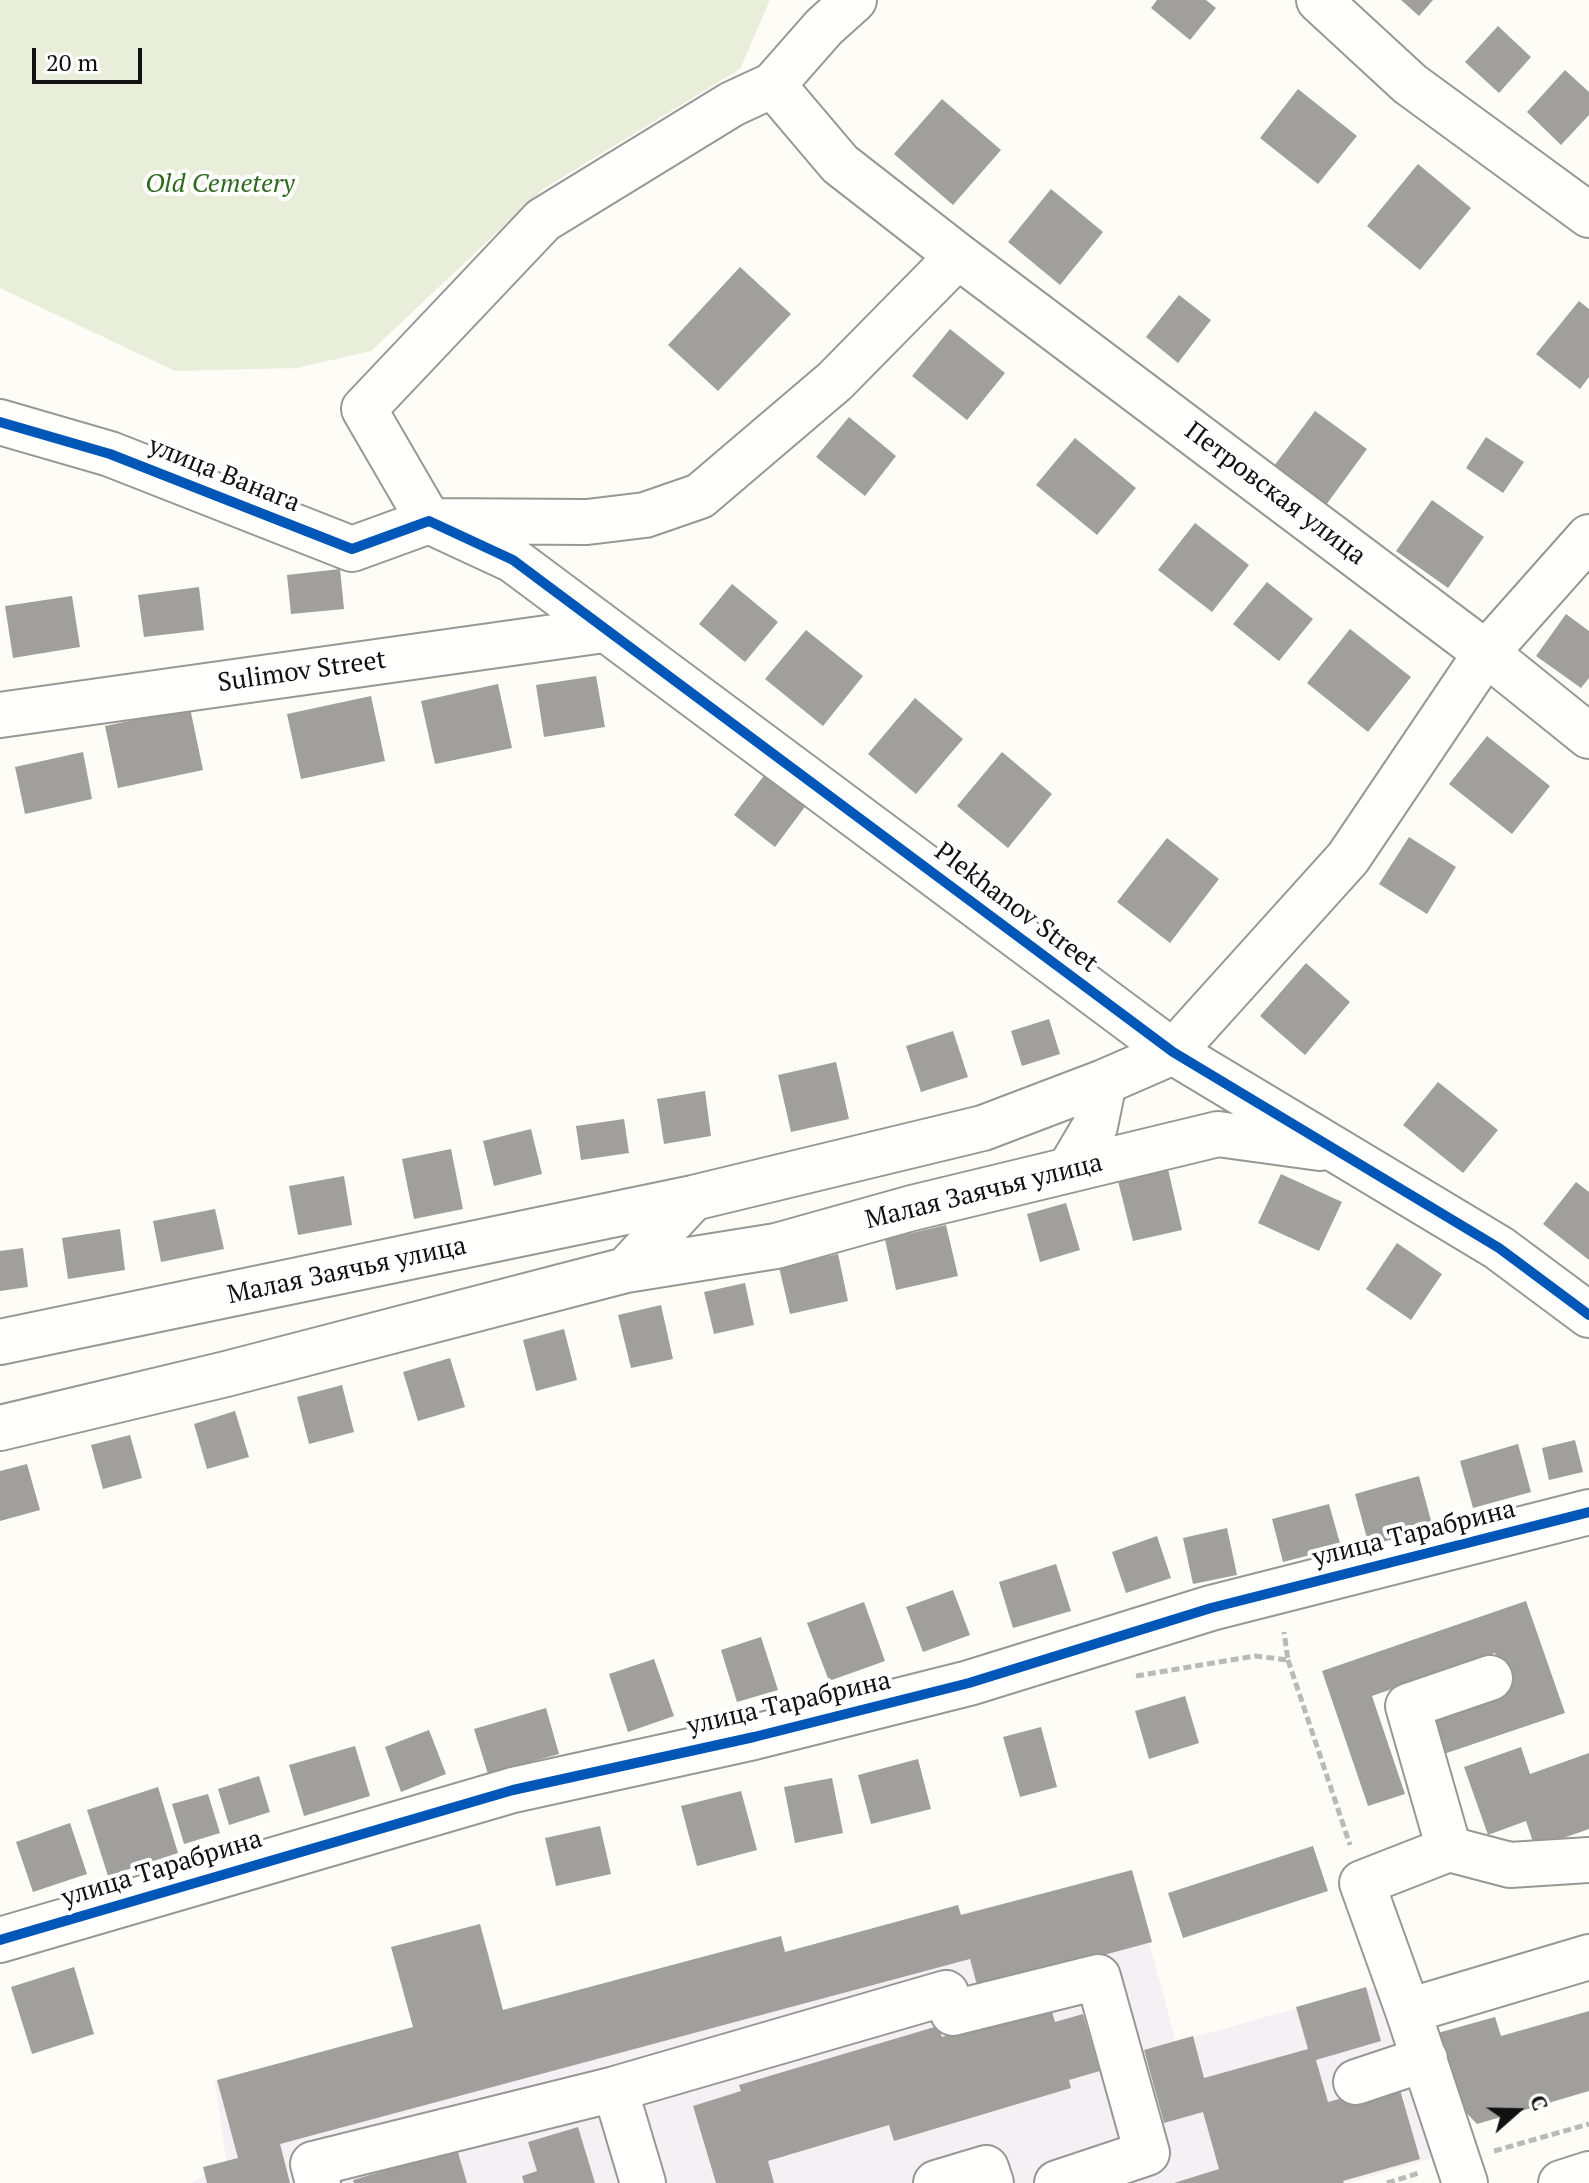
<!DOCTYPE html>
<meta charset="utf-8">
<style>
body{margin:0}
#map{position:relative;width:1589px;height:2183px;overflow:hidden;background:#fdfcf7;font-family:"PT Serif",serif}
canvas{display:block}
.north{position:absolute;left:1477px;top:2071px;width:80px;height:80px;-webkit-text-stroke:6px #fff;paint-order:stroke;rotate:70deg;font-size:22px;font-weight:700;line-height:32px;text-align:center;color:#111}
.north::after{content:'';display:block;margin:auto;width:28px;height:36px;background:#111;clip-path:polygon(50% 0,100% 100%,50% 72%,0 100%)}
.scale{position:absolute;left:32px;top:48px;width:110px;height:36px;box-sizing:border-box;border:4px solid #111;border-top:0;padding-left:10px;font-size:24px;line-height:28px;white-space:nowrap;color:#111;-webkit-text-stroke:6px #fff;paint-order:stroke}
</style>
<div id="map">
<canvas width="1589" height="2183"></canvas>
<div class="north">С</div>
<div class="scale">20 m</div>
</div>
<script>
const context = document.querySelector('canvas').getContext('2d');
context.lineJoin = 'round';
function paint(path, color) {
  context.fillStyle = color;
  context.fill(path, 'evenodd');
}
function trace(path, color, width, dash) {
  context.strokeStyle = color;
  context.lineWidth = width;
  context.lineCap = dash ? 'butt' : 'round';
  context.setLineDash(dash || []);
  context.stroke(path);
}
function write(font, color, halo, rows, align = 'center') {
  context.font = font + ' "PT Serif",serif';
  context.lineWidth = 8;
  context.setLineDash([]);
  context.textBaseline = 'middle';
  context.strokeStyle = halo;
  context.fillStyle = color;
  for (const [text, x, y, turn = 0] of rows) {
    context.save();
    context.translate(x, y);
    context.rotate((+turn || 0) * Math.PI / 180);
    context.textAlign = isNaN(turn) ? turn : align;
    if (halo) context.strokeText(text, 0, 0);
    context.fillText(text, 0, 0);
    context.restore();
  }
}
paint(new Path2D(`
 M1130 1872 1176 2042 1374 1987 1435 2157 1348 2183H190L227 2166 215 2081 782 1940 787 1957Z`), '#f5f0f3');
paint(new Path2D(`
 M0 0H770L740 69 543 189 371 351 297 368 175 371 0 288Z`), '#e9eedb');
paint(new Path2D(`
 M1157 0H1206L1216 8 1190 40 1151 8Z
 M1401 0H1433L1419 16Z
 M1498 26 1531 57 1499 93 1465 62Z
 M1565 70 1589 92V115L1561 145 1527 112Z
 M1298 89 1357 136 1318 184 1260 138Z
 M942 99 1001 150 953 205 894 154Z
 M1418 164 1471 208 1420 270 1367 226Z
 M1051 189 1103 232 1060 285 1008 242Z
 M740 267 791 314 718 391 668 345Z
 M1179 295 1211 320 1178 363 1146 337Z
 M1579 301 1589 309V377L1580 389 1536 354Z
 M950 329 1005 373 967 420 912 376Z
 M1315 411 1367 449 1326 505 1274 466Z
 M849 417 896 456 865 496 816 457Z
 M1486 437 1524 462 1503 493 1466 468Z
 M1075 438 1136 488 1097 535 1036 485Z
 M1432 500 1484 537 1448 588 1396 551Z
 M1195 523 1249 565 1212 612 1158 570Z
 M340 569 344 609 291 614 287 575Z
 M1267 582 1313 619 1279 661 1233 624Z
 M732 584 778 622 745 662 699 624Z
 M199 587 204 630 144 637 138 595Z
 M72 596 80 647 13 658 5 606Z
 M1566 614 1589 631V678L1581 688 1536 656Z
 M1350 629 1411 677 1368 732 1307 683Z
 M806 630 863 676 823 726 765 679Z
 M596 676 605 727 544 737 536 685Z
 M498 684 512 748 435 764 421 701Z
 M371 696 385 761 301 779 287 714Z
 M915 698 963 739 916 794 868 754Z
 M190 708 203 770 118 788 105 726Z
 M1487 736 1550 786 1512 834 1449 784Z
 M83 752 92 799 25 814 15 767Z
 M1002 752 1052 794 1008 848 957 806Z
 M766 773 807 804 775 847 734 815Z
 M1409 837 1456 867 1427 914 1379 884Z
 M1167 838 1219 879 1170 943 1117 902Z
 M1306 963 1350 1002 1305 1055 1260 1016Z
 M1049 1019 1060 1054 1022 1066 1011 1031Z
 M953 1031 968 1077 921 1092 906 1046Z
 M836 1062 849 1119 791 1132 778 1075Z
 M1438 1082 1498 1130 1463 1173 1403 1125Z
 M705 1091 711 1136 664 1144 657 1099Z
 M624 1119 629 1153 581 1160 576 1126Z
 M531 1129 542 1174 494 1186 483 1141Z
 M451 1149 463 1209 414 1219 402 1159Z
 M1168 1169 1182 1230 1133 1241 1118 1181Z
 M1281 1174 1342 1202 1319 1251 1258 1223Z
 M344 1176 352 1225 298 1235 289 1186Z
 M1576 1182 1589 1192V1260L1543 1224Z
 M1066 1203 1080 1250 1040 1262 1027 1214Z
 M215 1209 224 1249 161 1262 153 1221Z
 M946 1225 958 1276 896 1290 885 1239Z
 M120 1229 125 1270 68 1279 62 1238Z
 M1397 1243 1442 1274 1411 1320 1366 1289Z
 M23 1248 28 1287 0 1291V1251Z
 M838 1254 848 1301 790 1314 779 1267Z
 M745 1283 754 1325 714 1334 704 1292Z
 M661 1305 673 1359 631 1368 618 1315Z
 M564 1329 577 1380 536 1391 523 1340Z
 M450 1358 465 1407 418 1421 403 1372Z
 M342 1385 354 1432 309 1444 297 1397Z
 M235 1411 249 1457 207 1469 194 1424Z
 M130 1435 142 1478 103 1489 91 1445Z
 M1575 1440 1583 1472 1549 1480 1542 1448Z
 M1518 1444 1531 1492 1473 1508 1460 1461Z
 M27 1464 40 1510 0 1521V1471Z
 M1419 1476 1433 1528 1369 1546 1355 1494Z
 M1329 1504 1341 1547 1283 1562 1272 1519Z
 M1227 1528 1237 1575 1193 1584 1183 1538Z
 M1157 1536 1171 1578 1126 1593 1112 1552Z
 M1056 1564 1071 1611 1013 1628 999 1582Z
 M953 1590 970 1635 923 1652 906 1607Z
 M1526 1601 1565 1713 1432 1758 1420 1723 1509 1693 1495 1653 1372 1696 1405 1794 1368 1806 1322 1671Z
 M864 1602 885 1661 829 1681 807 1623Z
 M761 1637 778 1690 737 1702 721 1650Z
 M654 1659 674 1716 628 1732 609 1674Z
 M1185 1696 1199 1743 1149 1759 1135 1711Z
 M546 1708 559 1754 488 1774 474 1729Z
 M1041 1727 1057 1787 1020 1797 1003 1737Z
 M429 1730 446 1774 401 1792 385 1747Z
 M355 1746 370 1796 304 1816 289 1765Z
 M1521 1747 1530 1774 1589 1753V1829L1535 1848 1526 1821 1488 1835 1464 1767Z
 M918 1759 931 1809 871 1824 858 1775Z
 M259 1776 270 1812 229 1825 218 1789Z
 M832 1778 843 1833 795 1843 784 1787Z
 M158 1787 178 1853 108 1876 87 1810Z
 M741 1791 757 1850 697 1866 681 1806Z
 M208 1794 220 1833 184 1844 172 1804Z
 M70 1823 87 1874 33 1892 16 1842Z
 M600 1826 611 1874 556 1886 545 1838Z
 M1313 1846 1328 1891 1183 1938 1168 1893Z
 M1132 1870 1152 1942 978 1989 970 1959 280 2144 290 2183H207L203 2167 238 2158 217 2080 413 2027 391 1947 480 1924 503 2010 781 1936 785 1952 958 1905 961 1915Z
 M74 1967 94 2034 32 2054 11 1987Z
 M1366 1987 1381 2041 1316 2060 1328 2102 1398 2083 1420 2159 1343 2181 1344 2183H1174L1219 2169 1203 2112 1164 2123 1144 2050 1193 2036 1204 2078 1308 2049 1296 2007Z
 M1050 2005 1055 2022 1083 2014 1100 2071 1069 2080 1071 2088 894 2141 889 2125 768 2161 774 2183H716L693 2106 741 2091 739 2085 938 2026 942 2037Z
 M1589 2011V2091L1477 2124 1453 2099 1434 2034 1495 2017 1501 2036Z
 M578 2127 595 2183H524L522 2176 537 2171 528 2142Z
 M457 2149 467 2183H354L353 2180Z`), '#a19f9c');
const minor = new Path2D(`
 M1319 0 1410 84 1589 215
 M958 256 1486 653 1589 736
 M0 422 110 454 352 549 429 521 587 522 645 515 700 496 835 381 958 256 840 164 773 85
 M429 521 513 560 1173 1052 1499 1248 1589 1315
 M429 521 364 409 543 220 732 104 773 85 824 27 854 0
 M0 715 604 630
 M1069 1170 1095 1126 1104 1082
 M626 1270 776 1246 912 1208 1218 1134 1320 1148
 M0 1342 693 1198 983 1128 1104 1082 1173 1052 1348 858 1486 653 1589 537
 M0 1428 226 1374 626 1270 693 1198
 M1490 1678 1408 1706 1449 1849 1510 1865 1589 1860
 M1449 1849 1362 1883 1408 2011 1465 2183
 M0 1940 513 1790 754 1737 969 1683 1211 1608 1589 1512
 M1408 2011 1589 1957
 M1356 2082 1425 2059
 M318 2183 313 2164 615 2089
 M643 2183 615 2089 946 1993 953 2013 1098 1977 1147 2153 1057 2183
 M936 2183 986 2168 991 2183
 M1561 2183 1589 2174`);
trace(minor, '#979795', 48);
trace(new Path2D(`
 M1288 1660 1350 1845
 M1136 1676 1255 1656 1288 1660 1284 1632
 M1494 2151 1589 2124
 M1387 2183 1419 2173`), '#b9b9b8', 5, [8, 4]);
trace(minor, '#fffffe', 44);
trace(new Path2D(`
 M0 422 110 454 352 549 429 521 513 560 1173 1052 1499 1248 1589 1315
 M0 1940 513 1790 754 1737 969 1683 1211 1608 1589 1512`), '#0057b8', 10);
write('italic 26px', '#2f6b1f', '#fff', [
 ["Old Cemetery",220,185]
]);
write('26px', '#111', '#fff', [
 ["улица Ванага",224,475,22],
 ["Петровская улица",1275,494,37],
 ["Sulimov Street",302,672,-8],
 ["Plekhanov Street",1016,908,37],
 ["Малая Заячья улица",984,1192,-14],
 ["Малая Заячья улица",347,1271,-12],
 ["улица Тарабрина",1414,1534,-14],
 ["улица Тарабрина",789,1704,-13],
 ["улица Тарабрина",162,1869,-17]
]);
</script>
